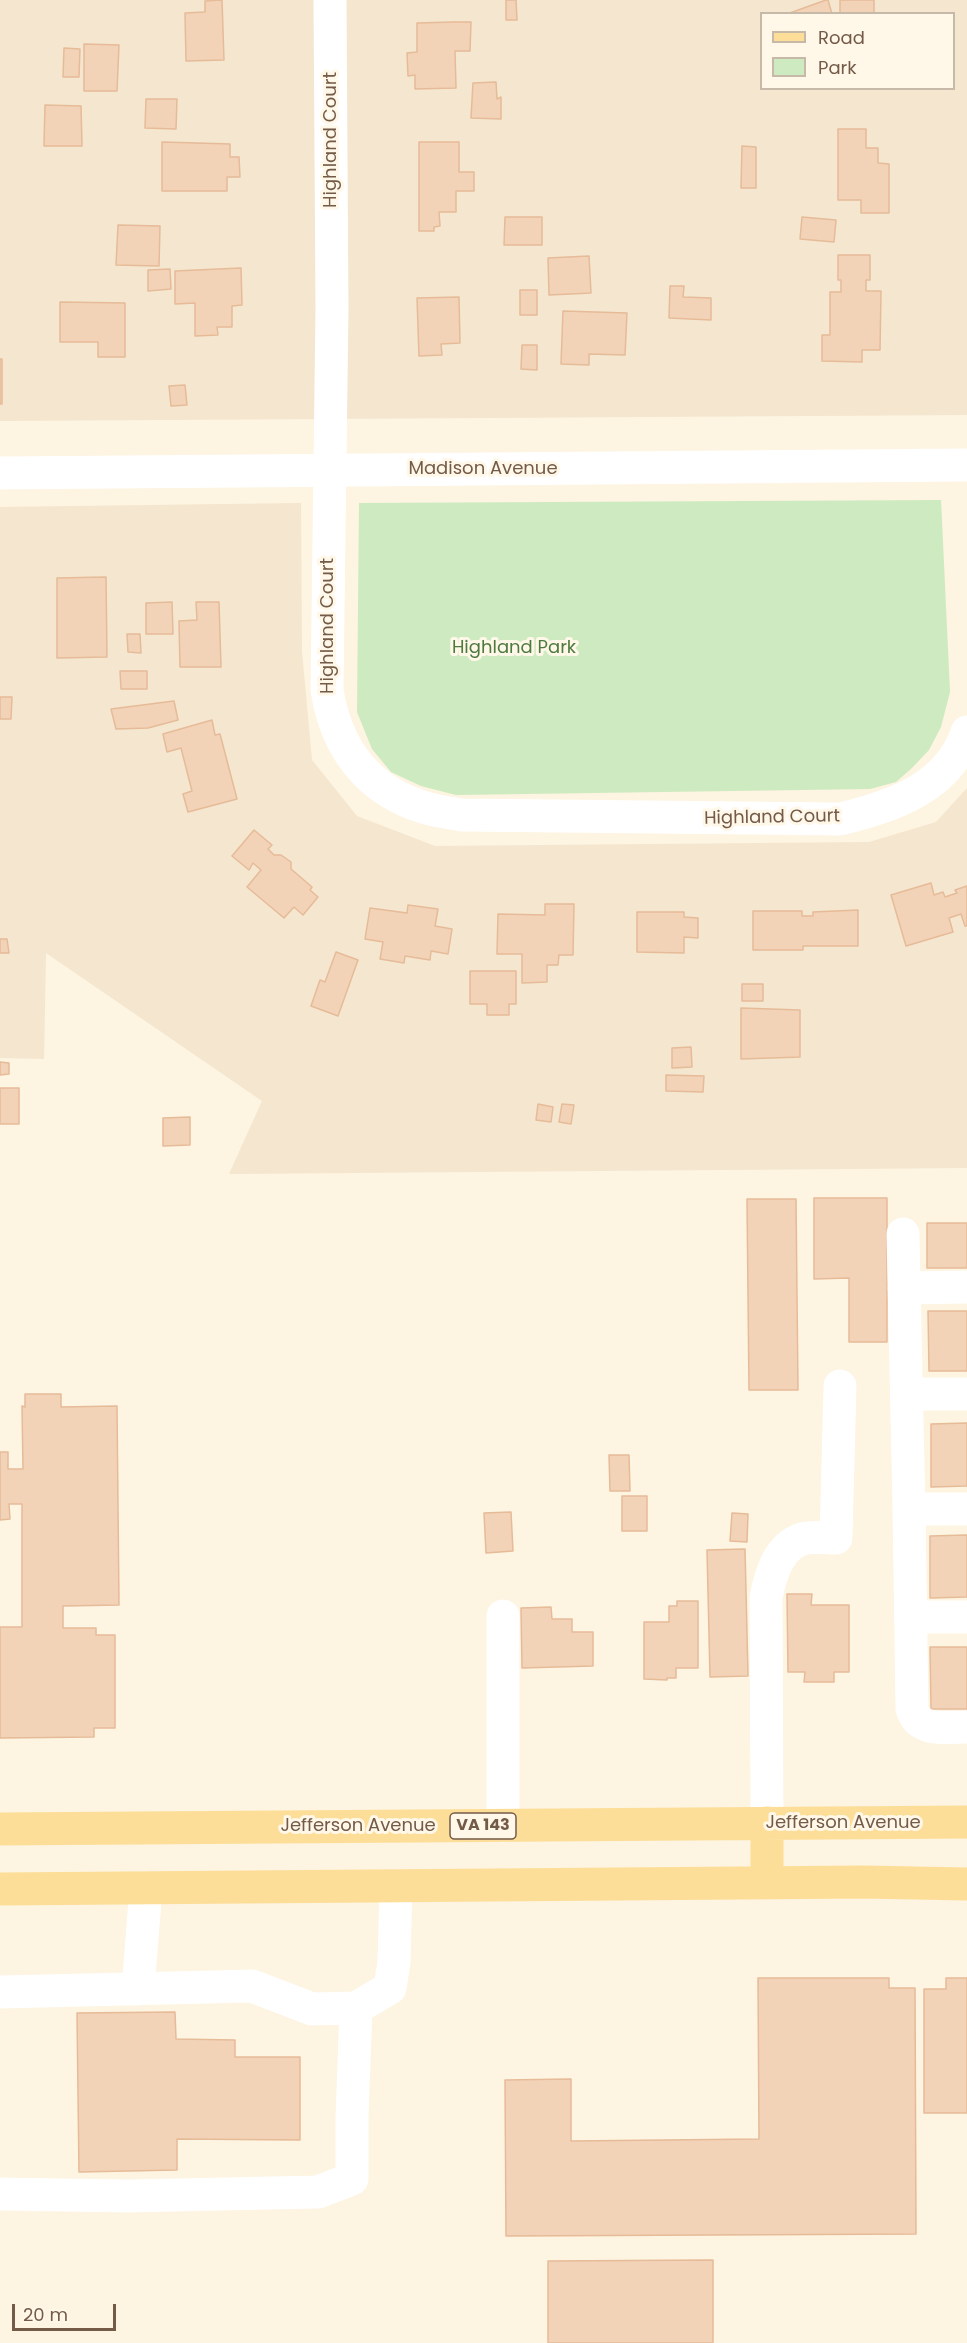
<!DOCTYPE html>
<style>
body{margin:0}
#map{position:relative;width:967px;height:2343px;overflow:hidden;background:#fdf4e1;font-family:Poppins,sans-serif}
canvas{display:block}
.legend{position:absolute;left:760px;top:12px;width:195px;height:78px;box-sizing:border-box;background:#fff7e8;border:2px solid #c7b9a8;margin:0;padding:8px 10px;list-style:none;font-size:18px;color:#745b48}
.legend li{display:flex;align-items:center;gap:12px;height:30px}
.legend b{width:30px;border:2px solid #c7b9a8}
.scale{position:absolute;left:12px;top:2304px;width:104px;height:27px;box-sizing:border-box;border:3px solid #745b48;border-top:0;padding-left:8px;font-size:18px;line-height:21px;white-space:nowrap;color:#745b48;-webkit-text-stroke:4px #fff7e8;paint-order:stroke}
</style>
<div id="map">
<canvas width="967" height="2343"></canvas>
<ul class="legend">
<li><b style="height:8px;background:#fdde98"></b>Road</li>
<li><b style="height:16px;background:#ceeac0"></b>Park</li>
</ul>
<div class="scale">20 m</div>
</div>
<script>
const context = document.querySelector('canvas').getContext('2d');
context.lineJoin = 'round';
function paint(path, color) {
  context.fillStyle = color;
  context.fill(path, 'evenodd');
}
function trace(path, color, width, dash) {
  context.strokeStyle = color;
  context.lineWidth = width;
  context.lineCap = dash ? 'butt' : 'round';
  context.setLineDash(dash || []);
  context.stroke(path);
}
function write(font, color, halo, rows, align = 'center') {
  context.font = font + ' Poppins,sans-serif';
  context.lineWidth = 6;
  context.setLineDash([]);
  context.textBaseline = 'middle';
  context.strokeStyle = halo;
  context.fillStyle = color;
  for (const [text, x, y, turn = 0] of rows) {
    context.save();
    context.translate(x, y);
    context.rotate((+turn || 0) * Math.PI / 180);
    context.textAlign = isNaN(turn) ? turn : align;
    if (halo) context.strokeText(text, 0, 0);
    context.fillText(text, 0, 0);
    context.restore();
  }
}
paint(new Path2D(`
 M0 0H967V415L0 421ZM762 14H954V88H762Z
 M301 503 302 652 312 760 357 816 435 846 869 842 936 822 967 788V1168L229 1174 262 1101 46 953 44 1059 0 1058V507Z`), '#f4e6cf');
paint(new Path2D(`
 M941 500 950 692 941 727 929 750 912 768 896 782 870 789 456 795 421 786 391 772 372 749 357 712 359 503Z`), '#ceeac0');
const building = new Path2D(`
 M222 0 224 60 186 61 185 13 205 12V1Z
 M506 0H516L517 20H506Z
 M828 0 832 14H787L826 0Z
 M840 0H874V14H840Z
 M454 22H471L470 51H455L456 88 415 89V75L408 76 407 53 417 52V23Z
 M84 44 119 45 117 91H84Z
 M64 48 80 49 79 77H63Z
 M496 82 497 99 501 97V119L471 118 473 83Z
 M146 99H177L176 129 145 128Z
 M45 105 81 106 82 146H44Z
 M838 129H866V148H878V163L889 164V213H861V200H838Z
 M162 142 230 144V157H239L240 177H227V191H162Z
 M419 142H459V172H474V191H456V212H439L440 226 434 227V231H419Z
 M742 146 756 147V188H741Z
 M505 217H542V245H504Z
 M802 217 836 220 834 242 800 239Z
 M118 225 160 226 159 266 116 265Z
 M838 255H870V280H866V291H881L880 350H862V362L822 361V335H830V292H841V280H838Z
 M589 256 591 293 549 295 548 258Z
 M241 268 242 305 232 306V327H217L218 335 195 336V303L175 304V271Z
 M170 269 171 289 148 291V270Z
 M670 286H684L683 297 711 298V320L669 318Z
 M520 290H537V315H520Z
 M459 297 460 343 441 344 442 355 419 356 417 298Z
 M60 302 125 303V357H98V342H60Z
 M563 311 627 313 625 355 589 354V365L561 364Z
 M522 345H537V370L521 369Z
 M0 359H2V404H0Z
 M185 385 187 405 171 406 169 386Z
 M106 577 107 657 57 658V578Z
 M172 602 173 634H146V603Z
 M196 602H219L221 667H180L179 621 197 620Z
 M127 634H140L141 653 128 652Z
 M120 671H147V689H121Z
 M0 697H12L11 719H0Z
 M174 701 178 720 148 728 116 729 111 709Z
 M212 720 215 735 220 734 237 799 188 812 183 794 192 791 181 748 167 752 163 734Z
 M254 830 272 845 268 849 274 855H281L291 862V869L312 887 310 890 318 897 303 915 294 907 284 918 247 887 261 870 253 863 249 870 232 856Z
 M931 883 934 895 943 892 945 897 957 893 955 890 967 886V926H965L961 914 949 918 953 932 906 946 891 895Z
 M545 904H574L573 955H559L558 965H547V982L522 983V954H497L498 914 545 915Z
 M408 905 438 909 435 926 452 929 448 954 431 951 430 960 405 956 404 963 380 959 383 942 365 939 370 908 407 913Z
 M858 910V946H803V950H753V911H802V916H813V912Z
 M637 912H684V917L698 918V938L684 937V953L637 952Z
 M0 939H7L9 953H0Z
 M336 952 358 960 338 1016 311 1006 320 980 325 982Z
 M470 971H516V1004H509V1015H487V1004H470Z
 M742 984H763V1001H742Z
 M741 1008 800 1010V1057L741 1059Z
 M691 1047 692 1067 672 1068V1048Z
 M0 1062 9 1063V1074L0 1075Z
 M666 1075 704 1076 703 1092 666 1091Z
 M0 1088H19V1124H0Z
 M538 1104 553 1107 551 1122 536 1120Z
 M562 1104 574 1105 571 1124 559 1122Z
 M190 1117V1145L163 1146V1118Z
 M814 1198H887V1342H849V1278L814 1279Z
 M747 1199H796L798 1390H749Z
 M927 1223H967V1268H927Z
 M928 1311H967V1371H929Z
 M25 1394H61V1407L117 1406 119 1605 63 1606V1628H96V1635H115V1728H94V1737L0 1738V1627H22V1504H9L10 1519 0 1520V1452H8V1469H23L22 1406 25 1407Z
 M967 1423V1486L931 1487V1424Z
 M609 1455H629L630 1491H610Z
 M622 1496H647V1531H622Z
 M511 1512 513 1551 486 1553 484 1513Z
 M732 1513 748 1514 747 1542 730 1541Z
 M967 1535V1597L930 1598V1536Z
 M745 1549 748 1676 710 1677 707 1550Z
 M787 1594H812L811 1605H849V1672H834V1682H804L805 1672H788Z
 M677 1601H698V1668H676V1678H667V1680L644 1679V1622H669V1606H677Z
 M551 1607 552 1619H572V1632H593V1666L522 1668 521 1608Z
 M930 1647H967V1709H931Z
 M758 1978H889V1988H915L916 2234 506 2236 505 2080 571 2079V2141L759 2139Z
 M946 1978H967V2113H924V1989H946Z
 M175 2012 176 2039 235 2040V2057H300V2140L177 2139V2170L79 2172 77 2013Z
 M713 2260V2343H548V2261Z`);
paint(building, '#f3d3b8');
trace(building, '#e6bb98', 1.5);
trace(new Path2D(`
 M330 0 332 309 327 690C336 748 368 791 426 808 437 811 450 813 462 815L840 819C891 807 949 788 967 732
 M0 473 967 465
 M903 1234 909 1509H967
 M904 1288 967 1287
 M907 1394H967
 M909 1509 912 1709C919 1733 946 1727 967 1727
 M911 1617H967
 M767 1823 766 1598C770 1576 778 1547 802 1539 811 1536 826 1538 836 1538L840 1386
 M503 1826V1616
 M138 1989 146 1888
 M0 1992 252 1986 312 2009 356 2008 390 1988 394 1962 396 1886
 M0 2194 128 2196 318 2192 352 2179V2117L356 2008`), '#fff', 33);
trace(new Path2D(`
 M767 1823V1883
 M0 1829 967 1822
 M0 1889 864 1882 967 1884`), '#fdde98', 33);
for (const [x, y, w] of [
 [483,1826,66]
]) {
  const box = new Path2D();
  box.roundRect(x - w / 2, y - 13, w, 26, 4.5);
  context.fillStyle = '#fff7e8';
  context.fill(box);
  trace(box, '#745b48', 1.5);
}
write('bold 16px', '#745b48', null, [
 ["VA 143",483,1826]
]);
write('18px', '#745b48', '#fff7e8', [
 ["Highland Court",331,140,-90],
 ["Madison Avenue",483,469],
 ["Highland Court",328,626,-90],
 ["Highland Court",772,818,-1],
 ["Jefferson Avenue",843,1823],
 ["Jefferson Avenue",358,1826]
]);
write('18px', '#4c7a3f', '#fff7e8', [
 ["Highland Park",514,648]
]);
</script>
